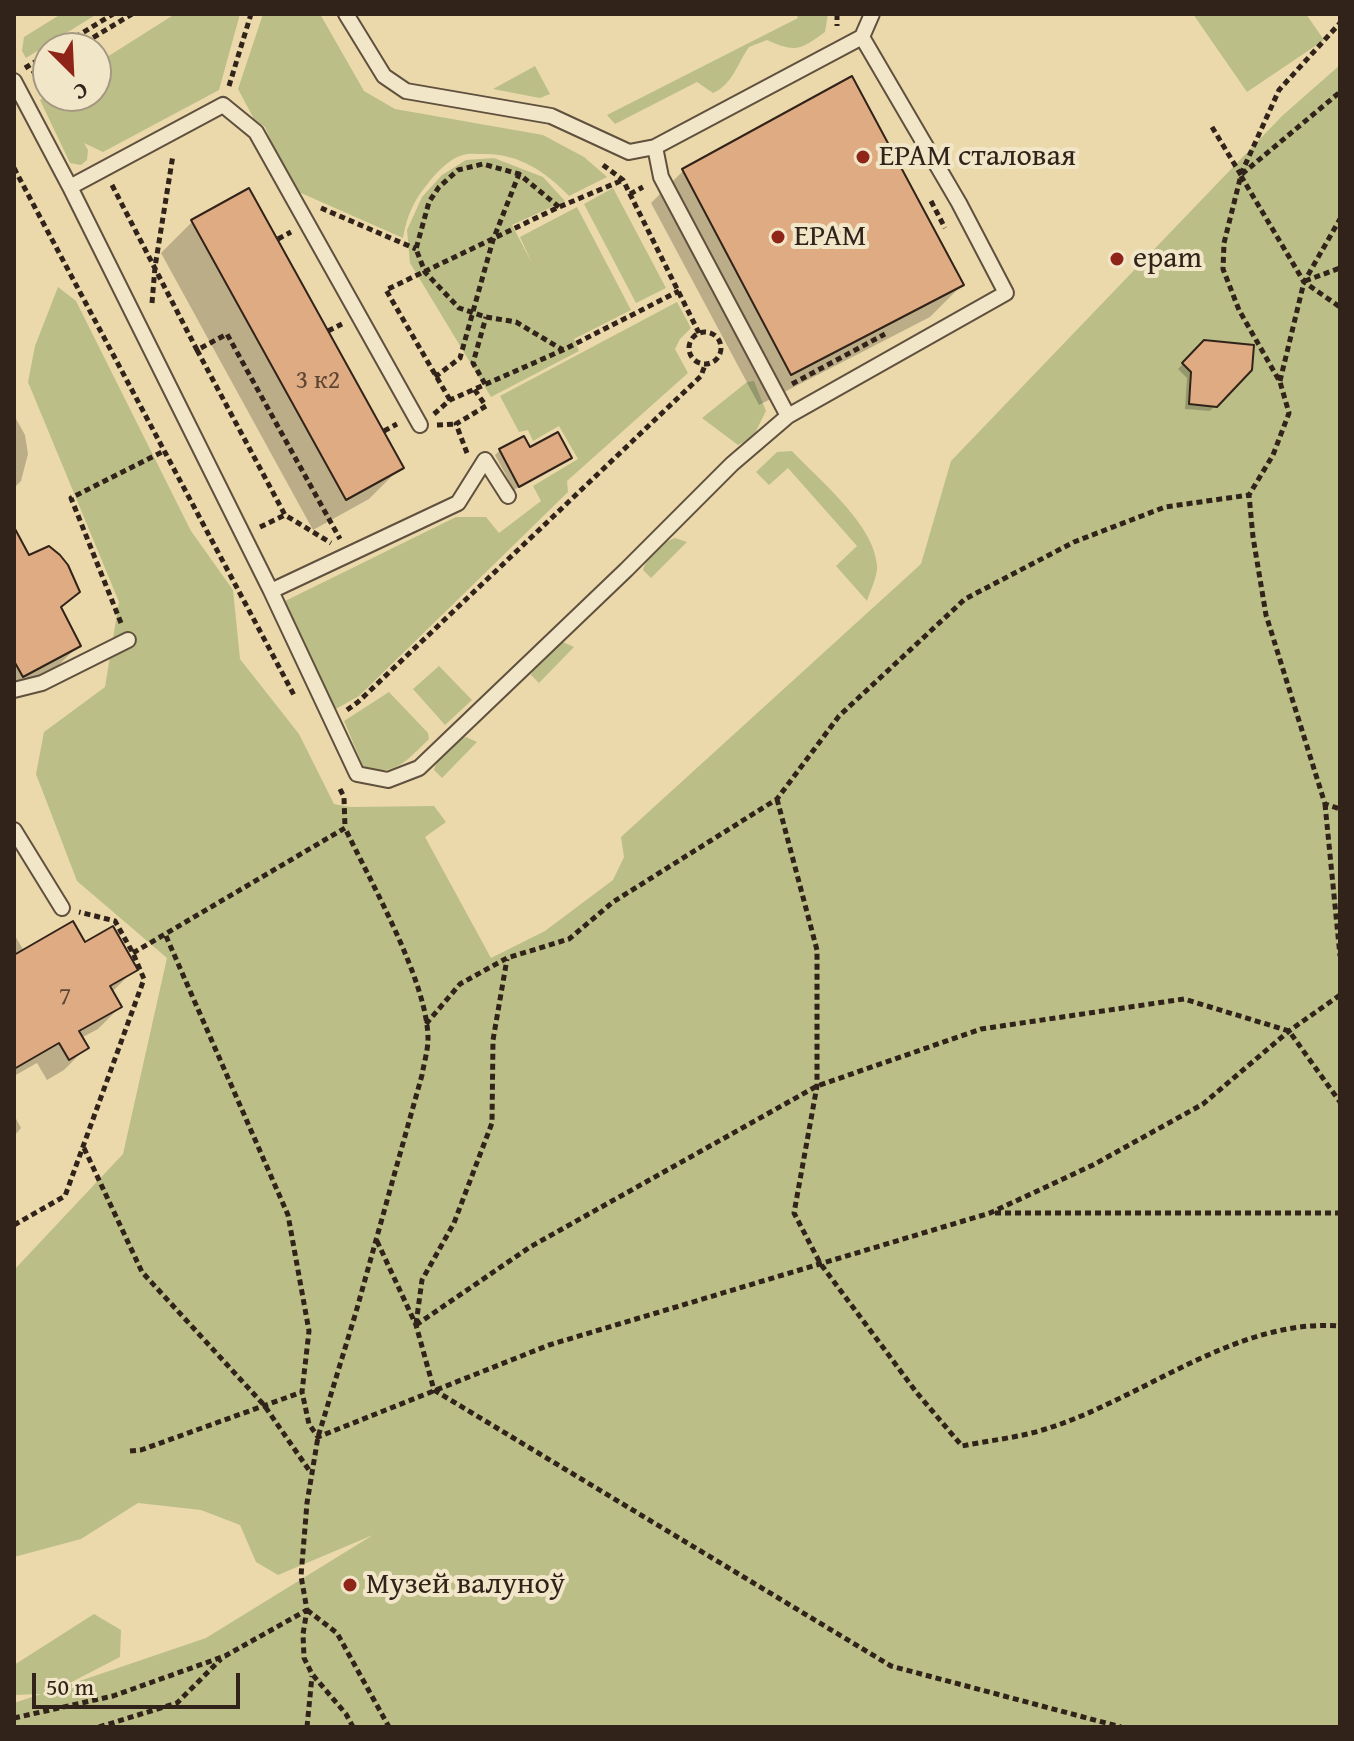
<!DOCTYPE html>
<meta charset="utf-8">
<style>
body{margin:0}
#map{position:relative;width:1354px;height:1741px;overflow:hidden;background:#ebd9ac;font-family:"Gentium Book Plus",serif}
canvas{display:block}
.frame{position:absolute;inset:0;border:16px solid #312319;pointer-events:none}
.north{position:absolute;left:32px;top:32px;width:80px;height:80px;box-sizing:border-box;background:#f2e6c9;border:2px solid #a59883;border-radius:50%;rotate:156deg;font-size:22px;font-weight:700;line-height:32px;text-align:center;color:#312319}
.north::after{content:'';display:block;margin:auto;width:28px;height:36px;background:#8f2418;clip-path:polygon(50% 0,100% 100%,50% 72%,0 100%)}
.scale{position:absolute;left:32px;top:1673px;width:208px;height:36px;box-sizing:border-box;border:4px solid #312319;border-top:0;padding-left:10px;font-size:24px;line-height:28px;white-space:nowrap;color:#312319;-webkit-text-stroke:6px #f2e6c9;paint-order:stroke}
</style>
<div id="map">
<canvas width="1354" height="1741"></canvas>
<div class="frame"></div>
<div class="north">С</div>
<div class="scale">50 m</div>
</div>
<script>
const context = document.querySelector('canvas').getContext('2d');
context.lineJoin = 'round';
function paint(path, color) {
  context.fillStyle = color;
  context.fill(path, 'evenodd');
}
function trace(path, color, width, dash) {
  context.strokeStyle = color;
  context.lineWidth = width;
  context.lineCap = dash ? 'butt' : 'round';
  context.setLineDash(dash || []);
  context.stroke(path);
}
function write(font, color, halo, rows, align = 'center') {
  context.font = font + ' "Gentium Book Plus",serif';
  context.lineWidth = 8;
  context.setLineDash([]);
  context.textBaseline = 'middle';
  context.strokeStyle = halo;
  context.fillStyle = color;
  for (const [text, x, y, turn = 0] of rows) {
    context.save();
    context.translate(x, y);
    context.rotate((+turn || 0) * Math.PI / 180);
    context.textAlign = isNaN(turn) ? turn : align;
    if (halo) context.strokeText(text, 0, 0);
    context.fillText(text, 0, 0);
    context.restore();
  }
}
paint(new Path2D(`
 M61 14H97L26 58 22 51 24 37Z
 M175 14H240L219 90 103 152 84 143 88 150 87 160 81 165 70 163 40 100 48 95 96 96V64Z
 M263 14H320L364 91 395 109 543 135 584 157 607 177 569 196C545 171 518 153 482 154 476 154 468 153 463 155 449 159 438 171 429 182 414 200 407 215 403 238L292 189 265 127 254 119 238 89Z
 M796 14H828L825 32C800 50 796 53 767 40L749 47C737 64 733 84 713 93L697 82 615 124 607 115 798 18Z
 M1193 14H1306L1324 40 1247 92Z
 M1340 65V1727H14V1703L41 1694 14 1695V1665L94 1614 121 1630 120 1657 62 1687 206 1638 373 1535 278 1575 256 1562 240 1525 201 1510 138 1503 81 1539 14 1557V1270L123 1154 167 958 77 881 36 774 44 732 105 687 119 602 28 382 35 346 58 287 76 301 191 531 233 590 240 659 299 734 334 804 350 807 434 806 446 822 425 837 491 958 545 931 613 880 624 857 621 837 921 564 951 461 1282 116Z
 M535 66 550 94 540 98 493 89Z
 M494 158 543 177 565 201 512 225 532 263 520 237 577 207 631 310 574 339 579 351 491 397 410 263 407 230 422 197 442 175 466 160Z
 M613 188 666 288 636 303 584 204Z
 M677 302 691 328 680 339 675 349 688 373 567 481 568 492 359 696 334 710 281 603 456 517H486L499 533 541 501 533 486 578 459 559 426 533 441 528 430 519 432 500 396Z
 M754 381 766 411 753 437 738 445 702 418 747 382Z
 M792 451C818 479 874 524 877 565 878 576 870 591 867 601L836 566 857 546 788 468 769 485 756 472 777 452Z
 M675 538 687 542 651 578 643 570C647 557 662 542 675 538Z
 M563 642 574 647 539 683 531 675C534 661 550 648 563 642Z
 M439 666 472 700 445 725 413 689Z
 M389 692 428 733 429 739C408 759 394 779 363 766L344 721Z
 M466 737 477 742 442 778 434 770C437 756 453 742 466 737Z`), '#bbbe87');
paint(new Path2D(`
 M851 79 962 285 930 317 759 405 651 203 683 171Z
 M193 221 401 467 369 499 313 530 161 253Z
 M1205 342 1250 369 1210 411 1185 409 1187 378 1178 369Z
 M14 415 25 435 28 454 21 481 14 488Z
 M500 450H529L570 458 514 490 495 455Z
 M14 532 28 557 77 591 59 609 79 645 57 667 14 690Z
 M14 934 24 951 84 945 135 969 111 993 120 1007 98 1029 81 1038 86 1048 64 1070 47 1080 37 1063 14 1076Z
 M14 1115 21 1128 14 1136Z`), '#0003');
const building = new Path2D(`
 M852 76 964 285 791 375 682 169Z
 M249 188 404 468 346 500 191 220Z
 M1204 340 1254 345 1252 370 1217 407 1189 404 1191 372 1182 363Z
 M558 432 572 458 519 487 499 449 524 436 530 447Z
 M14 527 29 555 49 546 60 555 68 565 80 592 61 607 81 646 23 677 14 661Z
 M73 921 85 942 113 926 138 970 110 986 122 1007 79 1031 89 1048 69 1060 59 1043 14 1069V955Z`);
paint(building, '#dfab82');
trace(building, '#312319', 2);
const lane = new Path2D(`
 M346 14 384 76 406 91 551 116 629 152 655 147 862 37 872 14
 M14 81 70 187 223 105 256 132 420 425
 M655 147 661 177 788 416
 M70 187 271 591 458 503 485 460 508 496
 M271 591 357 774 388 780 419 768 626 570 732 464 788 416 1006 293 959 203 862 37
 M14 690 42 683 128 640
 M14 830 62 908`);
trace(lane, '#60503e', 18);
trace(new Path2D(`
 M837 14V26
 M58 48 113 14
 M76 48 132 14
 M25 68 48 54
 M32 74 48 65
 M229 86 251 14
 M1212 127 1241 175 1224 243 1223 269 1239 310 1280 382 1289 413 1273 455 1249 495 1253 537 1266 615 1325 804 1340 809
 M603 165 623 180 699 333
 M14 168 295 697
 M1241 174 1279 90 1340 23
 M1242 174 1340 92
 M1241 176 1304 282 1340 307
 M112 185 197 350 227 334 340 539
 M630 194 643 187
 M931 201 945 228
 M559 207 519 174 483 164 458 170 439 187 429 202 416 249 425 272 459 308 486 317 516 322 563 350
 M321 208 416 249
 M278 239 291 232
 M1305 281 1340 268
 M152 303 155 267 173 155
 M328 331 342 324
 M689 348a16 16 0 1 1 32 0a16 16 0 1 1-32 0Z
 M197 350 285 515 331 543
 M435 377 460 358 493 240 519 174
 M1280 381 1304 282 1340 219
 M485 384 473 363 486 317
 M792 384 885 334
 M450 400 386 290 559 207 623 180
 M434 414 450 400 563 350 679 291
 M437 425 456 424
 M384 431 397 424
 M467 453 456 424 486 406 474 389
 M260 527 285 515
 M121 623 71 498 164 451
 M347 710 358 702 701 376 705 365
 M340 789 344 797 345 828
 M777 799 817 950V1086L794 1213 820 1263 917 1393 962 1446C991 1440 1024 1437 1052 1427 1146 1396 1238 1318 1340 1326
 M1325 804 1340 956
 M166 936 288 1215 309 1331 302 1392 309 1424 318 1437 549 1345 990 1213 1093 1165 1203 1104 1289 1031 1340 995
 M133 953 345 828C370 881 428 982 428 1039 428 1050 424 1063 422 1075L356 1312 318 1437 307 1503 301 1576 307 1610 303 1634 304 1658 312 1674 346 1714 353 1727
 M426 1024 460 984 507 958 569 939 613 902 777 799 839 716 965 599 1074 542 1165 507 1249 495
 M84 1148 142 1272 264 1405 311 1473
 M995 1213H1340
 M14 1225 65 1196 144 979 133 953 115 921 79 912
 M377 1241 416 1325 434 1390 891 1666 1121 1727
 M416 1324 422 1280 454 1223 492 1123 493 1040 507 959
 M416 1325 530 1247 817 1086 981 1029 1184 999 1289 1031 1340 1102
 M130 1451 141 1450 302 1392
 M307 1610 337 1633 389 1727
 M14 1718 113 1696 225 1656 307 1610
 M99 1727 177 1703 221 1659
 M307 1727 312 1676`), '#312319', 5, [6, 4]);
trace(lane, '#f2e6c9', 14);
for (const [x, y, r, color] of [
 [863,157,8,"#8f2418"],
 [778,237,8,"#8f2418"],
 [1117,259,8,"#8f2418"],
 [350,1585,8,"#8f2418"]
]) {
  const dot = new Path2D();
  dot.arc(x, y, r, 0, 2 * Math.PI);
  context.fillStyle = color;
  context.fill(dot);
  trace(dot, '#f2e6c9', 3);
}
write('26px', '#5c4533', null, [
 ["3 к2",318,381],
 ["7",65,997]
]);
write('30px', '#312319', '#f2e6c9', [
 ["EPAM сталовая",879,157],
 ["EPAM",794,237],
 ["epam",1133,259],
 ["Музей валуноў",366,1585]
], 'left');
</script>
